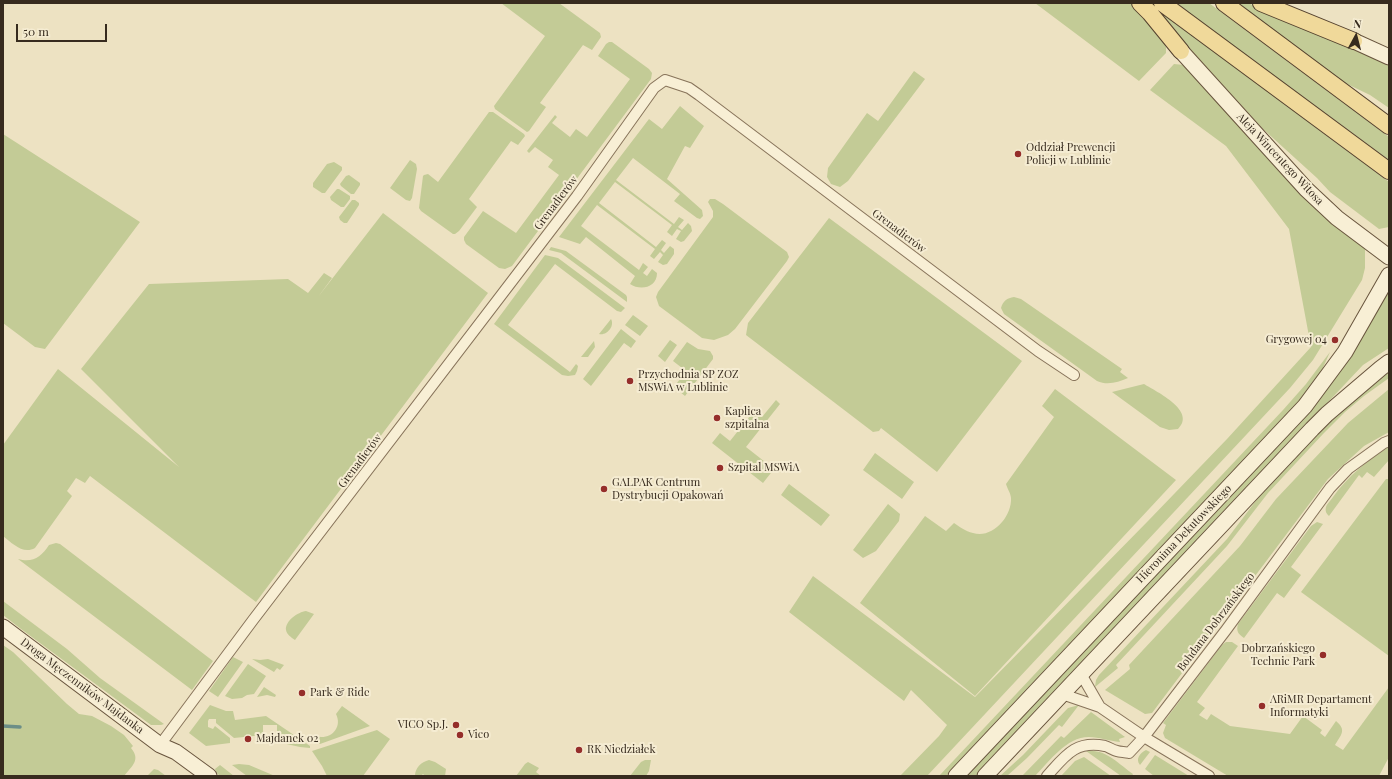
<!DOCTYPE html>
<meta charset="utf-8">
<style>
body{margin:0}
#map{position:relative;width:1392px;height:779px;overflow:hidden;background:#ede2c2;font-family:"Playfair Display",serif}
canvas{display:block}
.frame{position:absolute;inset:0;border:4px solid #372b1e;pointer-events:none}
.north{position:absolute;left:1336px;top:16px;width:40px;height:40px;-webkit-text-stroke:3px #f5ecd2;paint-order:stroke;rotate:7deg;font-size:11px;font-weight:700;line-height:16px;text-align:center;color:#372b1e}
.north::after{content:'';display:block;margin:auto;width:14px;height:18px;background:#372b1e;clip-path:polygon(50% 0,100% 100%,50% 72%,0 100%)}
.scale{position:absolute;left:16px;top:24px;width:91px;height:18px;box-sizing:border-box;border:2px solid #372b1e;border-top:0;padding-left:5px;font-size:12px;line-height:14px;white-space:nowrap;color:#372b1e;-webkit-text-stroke:3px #f5ecd2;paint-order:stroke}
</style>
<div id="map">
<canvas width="1392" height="779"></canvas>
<div class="frame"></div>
<div class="north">N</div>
<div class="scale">50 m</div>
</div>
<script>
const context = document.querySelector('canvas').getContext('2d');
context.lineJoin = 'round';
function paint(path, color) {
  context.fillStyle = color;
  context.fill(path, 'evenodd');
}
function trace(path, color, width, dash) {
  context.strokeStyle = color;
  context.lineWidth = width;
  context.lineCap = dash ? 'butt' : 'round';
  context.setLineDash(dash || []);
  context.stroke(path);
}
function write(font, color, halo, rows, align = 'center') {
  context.font = font + ' "Playfair Display",serif';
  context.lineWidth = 4;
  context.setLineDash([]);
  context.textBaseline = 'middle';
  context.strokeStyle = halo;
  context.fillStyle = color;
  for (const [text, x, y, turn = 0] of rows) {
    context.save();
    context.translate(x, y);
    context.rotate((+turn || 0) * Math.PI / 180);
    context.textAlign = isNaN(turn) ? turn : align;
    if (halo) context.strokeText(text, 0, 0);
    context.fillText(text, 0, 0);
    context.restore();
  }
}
paint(new Path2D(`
 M501 3H559L600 33 601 37 592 50 583 45 540 103 546 107 529 131 527 132 495 109 494 106 545 36Z
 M1035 3H1131C1139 11 1164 37 1166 47 1166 48 1166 52 1166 53L1139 81Z
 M1148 3 1389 182V227L1379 229 1330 192 1317 178 1263 129Z
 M1176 3H1209L1389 137V160Z
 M1238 3H1248L1389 65V108L1370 95 1345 83Z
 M609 42H612L649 69 652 73 651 79 512 266 505 269 499 268 466 244 464 240V237L483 211 516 233 559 175 548 167 553 160 535 147 529 153 527 151 530 147 555 115 557 117 552 123 570 137 576 129 587 137 630 79 598 56 606 44Z
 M1174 64 1184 65 1365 248V268L1362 280 1313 360 1290 388 927 776H900L939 736 947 725 911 690 904 701 789 612 813 576 975 697 1148 521 1227 439 1311 347 1289 229 1226 146 1150 90Z
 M914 71 925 79 848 181 840 187 831 184 827 177 828 168 867 113 878 121Z
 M680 106 704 126 690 148 685 146 667 179 702 210 703 216 700 219 697 218 674 201 680 194 633 158 616 180 674 224 679 217 684 220 678 227 682 230 688 223 691 226 692 231 684 241 681 242 676 239 681 231 677 229 672 236 667 232 672 225 615 182 599 203 656 247 662 240 666 243 661 250 664 253 670 246 674 249V254L667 264 663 265 658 262 663 255 660 252 654 259 650 256 655 249 597 205 581 226 639 270 643 263 648 267 643 273 647 276 652 269 657 273C657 288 640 291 630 284L635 276 586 237 580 244 559 237 649 119 662 129Z
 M489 112H493L524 134 525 136 518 145 511 141 469 199 477 207 459 231 455 234H453L421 211 419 208 423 176 424 175 428 174 438 182Z
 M3 134 140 222 45 349 35 347 3 323Z
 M410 160 416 164 417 169 412 198 410 201 406 200 390 188Z
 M334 162 342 167V170L325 193H322L313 187V183L327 164Z
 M349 175 360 183V185L354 194H351L341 186 340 184 346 176Z
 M337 189H339L350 196V199L344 207H341L331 200 330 197Z
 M710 199H715L723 204 787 252 789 257 787 261 735 329 728 335 714 340 702 338 659 306 656 297 658 292 713 217V211L708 202Z
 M352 200H355L359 203V205L347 223H344L340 220 339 217Z
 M383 213 488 293 256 602 90 476 85 483 76 478 67 491 72 496 35 548C23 555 12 543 3 536V445L58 369 179 467 81 369 149 284 288 279 308 293 324 273 332 278 318 297Z
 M829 218 1022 361 937 472 881 428 879 431 873 432 746 335 748 323Z
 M551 247 566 251 626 295 627 297V302L561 253 549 250Z
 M545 255 558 258 625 308 621 312 617 311 555 264 508 325 570 372 576 364 578 366 577 371 575 375 568 376 562 375 494 324Z
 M1387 293 1389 294V348L1363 365 976 776H965L1300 419Z
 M1014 297 1021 299 1122 369 1120 372 1128 378C1118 382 1108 386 1097 381L1004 314 1001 308C1003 301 1007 298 1014 297Z
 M633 315 648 326 640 336 625 325Z
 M611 319C615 326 607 336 599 334Z
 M621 329 636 341 631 348 624 343 591 386 583 379Z
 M670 340 677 345 665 362 658 356Z
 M594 341 595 347 588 357H581Z
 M687 342 698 349 710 351 713 356V359L685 396 674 387 686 371 673 361Z
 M1330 352 1321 372 1302 398 946 776H939L1283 410 1306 384Z
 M1389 372V378L1364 396 1345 412 1323 434 1268 493 1227 546 1116 665 1118 668 1095 687 1096 680 1099 675 1227 539 1258 498 1309 442 1333 417 1374 382Z
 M1144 384C1157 392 1197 411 1178 429L1169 430 1160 427 1112 392Z
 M1055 389 1176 480 975 696 860 603 925 516 946 531 954 523C960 527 965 531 973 533 992 539 1012 517 1011 498 1011 494 1007 488 1006 484L1054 417 1042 406Z
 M1389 389V432L1364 446 1328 479 1152 713 1145 714 1105 690 1130 669 1129 665 1240 546 1276 499 1348 423Z
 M776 400 780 404 746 447 774 469 763 483 712 443 720 433 730 441 754 411 762 417Z
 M1389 446V460L1374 477 1367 472 1362 478 1359 475 1329 516C1326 513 1325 511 1326 507 1327 504 1331 500 1333 497 1348 476 1368 460 1389 446Z
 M875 453 914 482 902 499 863 470Z
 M1386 479H1389V656L1301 592Z
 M789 484 830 515 821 526 781 495Z
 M888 504 900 514 899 521 876 551 863 558 853 550Z
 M1317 522 1323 524 1291 567 1301 575 1284 598 1277 593 1244 638C1238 634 1236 631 1238 624L1311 526Z
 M56 543 60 544 213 661 192 690 18 559C33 563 41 557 49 545Z
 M3 601 67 649 100 678 164 724 161 725H151L21 629 3 615Z
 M306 611 314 614 295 640C291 637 287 635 286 630 285 621 298 612 306 611Z
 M1226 642H1232L1238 646 1197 702 1205 708 1199 715 1207 720 1211 714 1230 726 1290 734 1303 716 1322 730 1320 733 1325 737 1336 721C1347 730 1341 735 1335 745L1343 750 1389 687V757L1379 776H1228L1165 738 1163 733 1166 725 1163 723 1222 645Z
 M3 645 13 652 67 704 79 714 92 716 111 726 124 735 133 746 131 748C141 760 132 766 124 776H3Z
 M233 657 243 662 218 697 209 691Z
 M252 659 260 660 268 659 284 665 280 670 277 668 274 672Z
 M248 664 266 676 254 694 247 695 242 698 232 699 225 696Z
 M264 687 276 695 275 697 267 695 257 697Z
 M210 705 226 711H233L235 720 266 716 310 746V748L300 747 282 743V741L270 742V737H277V725H263V735L234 738 216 723V719H209L208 721V727L213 729 215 726 230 738V743L206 746 189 733Z
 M1079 705 1062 727 1059 725 1027 758 1007 776H1000L1023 755 1068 708Z
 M342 706 370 726 320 744 311 742 315 736C330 741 343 728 336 714Z
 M1091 712 1125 737 1119 739 1120 742C1109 741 1099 737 1089 737 1066 737 1050 761 1035 776H1022L1061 736 1064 738Z
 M377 730 390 739 363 776H327L322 766 312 751Z
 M1146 750 1150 752 1140 765C1135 759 1140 753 1146 750Z
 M1086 751C1105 748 1119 764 1133 774L1132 776H1121Z
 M1155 755 1189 776H1154L1145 769Z
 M1084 757 1111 776H1061L1075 761Z
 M429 760 435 762 446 769 445 776H425L423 774 421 776H415C415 768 421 762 429 760Z
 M645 760H651L649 771 646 776H630L641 762Z
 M528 762 539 768 536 772 541 776H516L525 764Z
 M239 764 249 765 275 776H247L232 765Z
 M220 765 234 776C227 776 216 778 215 769Z
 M154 769 158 770 166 776H147Z`), '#c3cb96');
trace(new Path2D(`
 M3 726 20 727`), '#6c8e87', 3.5);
const street = new Path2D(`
 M1081 674 1100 707
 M1062 694 1100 707 1144 737 1209 776
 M160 745 253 620 577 196 654 88 665 80 689 88 699 95 1038 351 1074 375
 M1047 776C1065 756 1075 740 1105 746 1109 747 1112 750 1117 751 1120 752 1125 752 1129 753L1144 737 1226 630 1330 488 1348 469 1384 443 1389 441`);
const secondary = new Path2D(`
 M1354 41 1389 57
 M1181 51 1306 189 1337 218 1389 257
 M3 627 160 745 176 752 209 776
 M956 776 1305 406 1345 352 1389 275
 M985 776 1312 429 1327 414 1381 368 1389 362`);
const primary = new Path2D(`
 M1140 3 1150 13 1181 51
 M1162 3 1389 171
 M1224 3 1389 126
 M1261 3 1354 41`);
trace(street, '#87735a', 12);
trace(secondary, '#68543d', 17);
trace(primary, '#54412e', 18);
trace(street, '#f8efd5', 10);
trace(secondary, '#f8efd5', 15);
trace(primary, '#f0d99a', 16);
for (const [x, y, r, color] of [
 [1018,154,4,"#952e2a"],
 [1335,340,4,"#952e2a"],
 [630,381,4,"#952e2a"],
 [717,418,4,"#952e2a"],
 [720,468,4,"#952e2a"],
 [604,489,4,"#952e2a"],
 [1323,655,4,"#952e2a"],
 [302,693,4,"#952e2a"],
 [1262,706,4,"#952e2a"],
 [456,725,4,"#952e2a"],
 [460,735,4,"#952e2a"],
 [248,739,4,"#952e2a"],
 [579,750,4,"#952e2a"]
]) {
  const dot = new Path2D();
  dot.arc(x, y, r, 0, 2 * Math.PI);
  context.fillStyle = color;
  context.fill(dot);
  trace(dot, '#f5ecd2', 1.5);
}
write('11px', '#372b1e', '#f5ecd2', [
 ["Oddział Prewencji",1026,148],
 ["Policji w Lublinie",1026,161],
 ["Grygowej 04",1327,340,"right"],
 ["Przychodnia SP ZOZ",638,375],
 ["MSWiA w Lublinie",638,388],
 ["Kaplica",725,412],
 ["szpitalna",725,425],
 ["Szpital MSWiA",728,468],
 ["GALPAK Centrum",612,483],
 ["Dystrybucji Opakowań",612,496],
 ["Dobrzańskiego",1315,649,"right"],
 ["Technic Park",1315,662,"right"],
 ["Park & Ride",310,693],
 ["ARiMR Departament",1270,700],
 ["Informatyki",1270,713],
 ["VICO Sp.J.",448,725,"right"],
 ["Vico",468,735],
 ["Majdanek 02",256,739],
 ["RK Niedziałek",587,750]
], 'left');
write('11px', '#372b1e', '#f5ecd2', [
 ["Aleja Wincentego Witosa",1280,159,47],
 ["Grenadierów",556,203,-53],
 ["Grenadierów",899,231,37],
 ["Grenadierów",360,461,-53],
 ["Hieronima Dekutowskiego",1184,534,-46],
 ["Bohdana Dobrzańskiego",1216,622,-53],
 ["Droga Męczenników Majdanka",82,686,37]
]);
</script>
